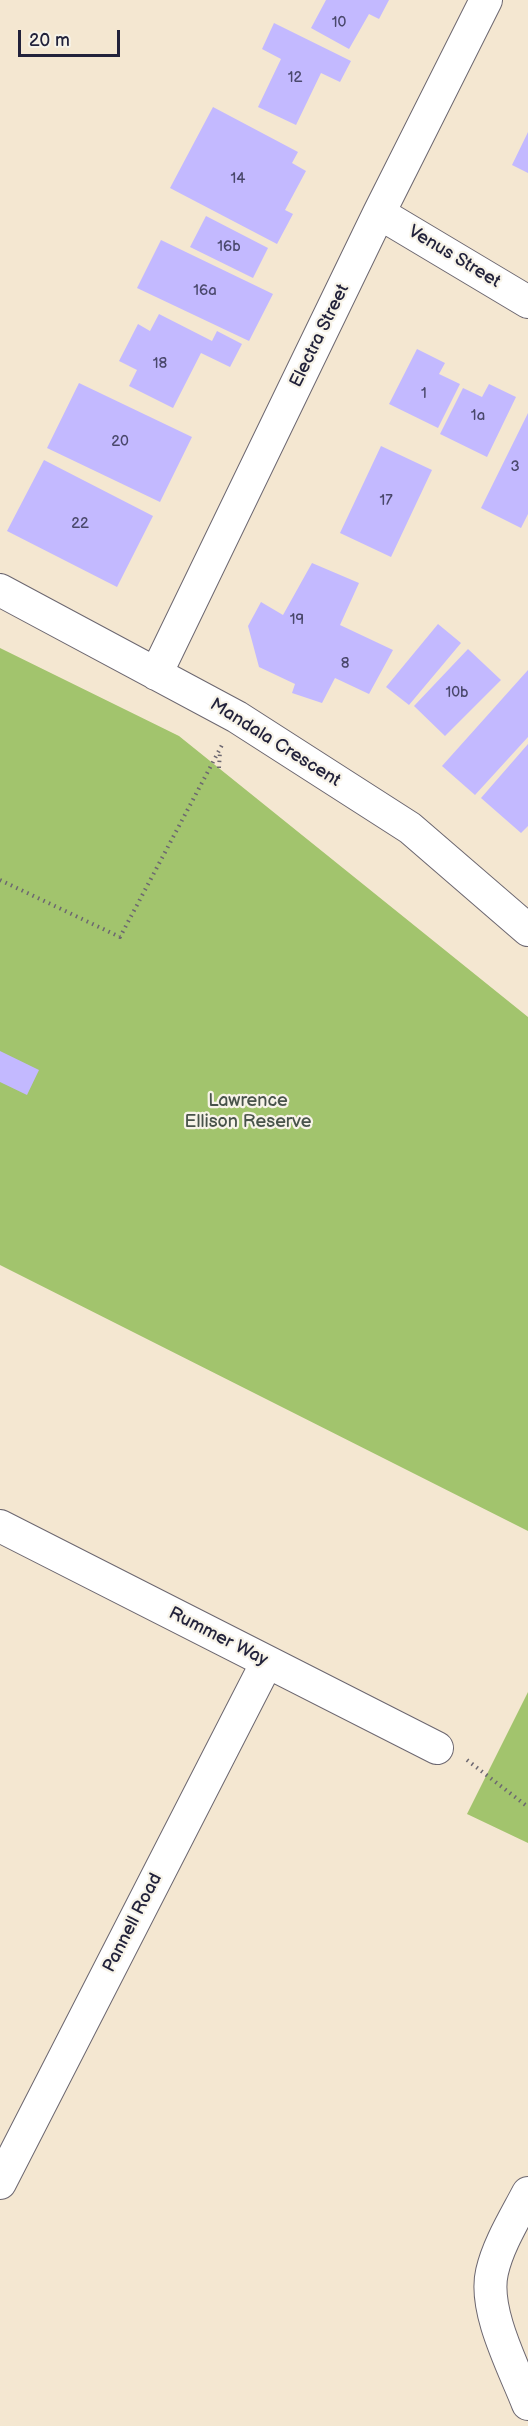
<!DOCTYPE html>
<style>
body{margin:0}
#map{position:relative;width:528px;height:2426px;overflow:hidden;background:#f4e7d1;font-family:"Balsamiq Sans",sans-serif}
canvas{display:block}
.scale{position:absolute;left:18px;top:30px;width:102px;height:27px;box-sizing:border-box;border:3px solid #22223b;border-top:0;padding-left:8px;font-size:18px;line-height:21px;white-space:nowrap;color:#22223b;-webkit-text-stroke:4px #f7f3e8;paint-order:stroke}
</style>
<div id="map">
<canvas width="528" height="2426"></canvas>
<div class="scale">20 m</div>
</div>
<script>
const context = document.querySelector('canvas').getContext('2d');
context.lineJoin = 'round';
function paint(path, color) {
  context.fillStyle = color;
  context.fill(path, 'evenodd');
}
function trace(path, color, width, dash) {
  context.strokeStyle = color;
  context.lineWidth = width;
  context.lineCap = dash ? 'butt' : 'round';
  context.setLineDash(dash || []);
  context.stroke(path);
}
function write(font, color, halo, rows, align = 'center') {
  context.font = font + ' "Balsamiq Sans",sans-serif';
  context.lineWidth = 4.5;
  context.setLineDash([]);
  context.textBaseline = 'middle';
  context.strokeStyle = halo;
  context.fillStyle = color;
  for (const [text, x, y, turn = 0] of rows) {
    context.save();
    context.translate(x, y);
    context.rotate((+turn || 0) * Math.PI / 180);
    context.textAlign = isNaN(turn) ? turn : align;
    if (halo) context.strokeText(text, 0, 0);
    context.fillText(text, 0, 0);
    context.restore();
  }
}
paint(new Path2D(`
 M0 648 179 736 528 1017V1531L0 1265Z
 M528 1692V1843L467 1814Z`), '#a2c46d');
paint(new Path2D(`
 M326 0H389L379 19 369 14 349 49 311 28Z
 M274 23 351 61 340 82 321 73 296 125 258 107 281 59 262 49Z
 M213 107 298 152 292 163 306 171 285 210 293 214 277 244 170 188Z
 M528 132V173L512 165Z
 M206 216 268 248 253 278 190 247Z
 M161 240 273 294 249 341 137 288Z
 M159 314 212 341 217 331 242 344 230 367 201 353 173 408 129 386 137 370 119 361 138 324 150 331Z
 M417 349 445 363 439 374 460 384 438 428 389 404Z
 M79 383 192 437 160 502 47 448Z
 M489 384 516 397 487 457 440 434 463 388 482 397Z
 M528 413V514L521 528 481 508Z
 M381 446 432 470 391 557 340 533Z
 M44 460 153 516 117 587 7 531Z
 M312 563 359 583 340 625 393 650 369 694 335 678 322 703 292 693 295 684 259 667 248 626 261 602 283 615Z
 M438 624 461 643 409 705 386 687Z
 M468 649 501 680 445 736 414 706Z
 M528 670V737L475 795 442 766Z
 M528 744V826L521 833 481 798Z
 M0 1051 39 1070 27 1095 0 1082Z`), '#c3b9ff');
const street = new Path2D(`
 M379 213 528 302
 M0 590 237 717 410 828 528 930
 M156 674 379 213 486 0
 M0 1526 437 1748
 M0 2183 267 1662
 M528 2193C515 2218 498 2245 492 2272 483 2310 514 2368 528 2404`);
trace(street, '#6c6770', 34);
trace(new Path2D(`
 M219 768 220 751
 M0 880 120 937 222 745
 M467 1760 528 1807`), '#6c6770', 4, [1.5, 4.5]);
trace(street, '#fff', 32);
write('15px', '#4a486c', null, [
 ["10",339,23],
 ["12",295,78],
 ["14",238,179],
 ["16b",229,247],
 ["16a",205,291],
 ["18",160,364],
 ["1",424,394],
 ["1a",478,416],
 ["20",120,442],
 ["3",515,467],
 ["17",386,501],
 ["22",80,524],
 ["19",297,620],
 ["8",345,664],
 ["10b",457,693]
]);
write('18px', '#22223b', '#f7f3e8', [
 ["Venus Street",454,257,31],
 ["Electra Street",320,336,-64],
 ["Mandala Crescent",275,743,32],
 ["Rummer Way",218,1637,27],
 ["Pannell Road",133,1923,-63]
]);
write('18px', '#48534a', '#f7f3e8', [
 ["Lawrence",248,1101],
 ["Ellison Reserve",248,1122]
]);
</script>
